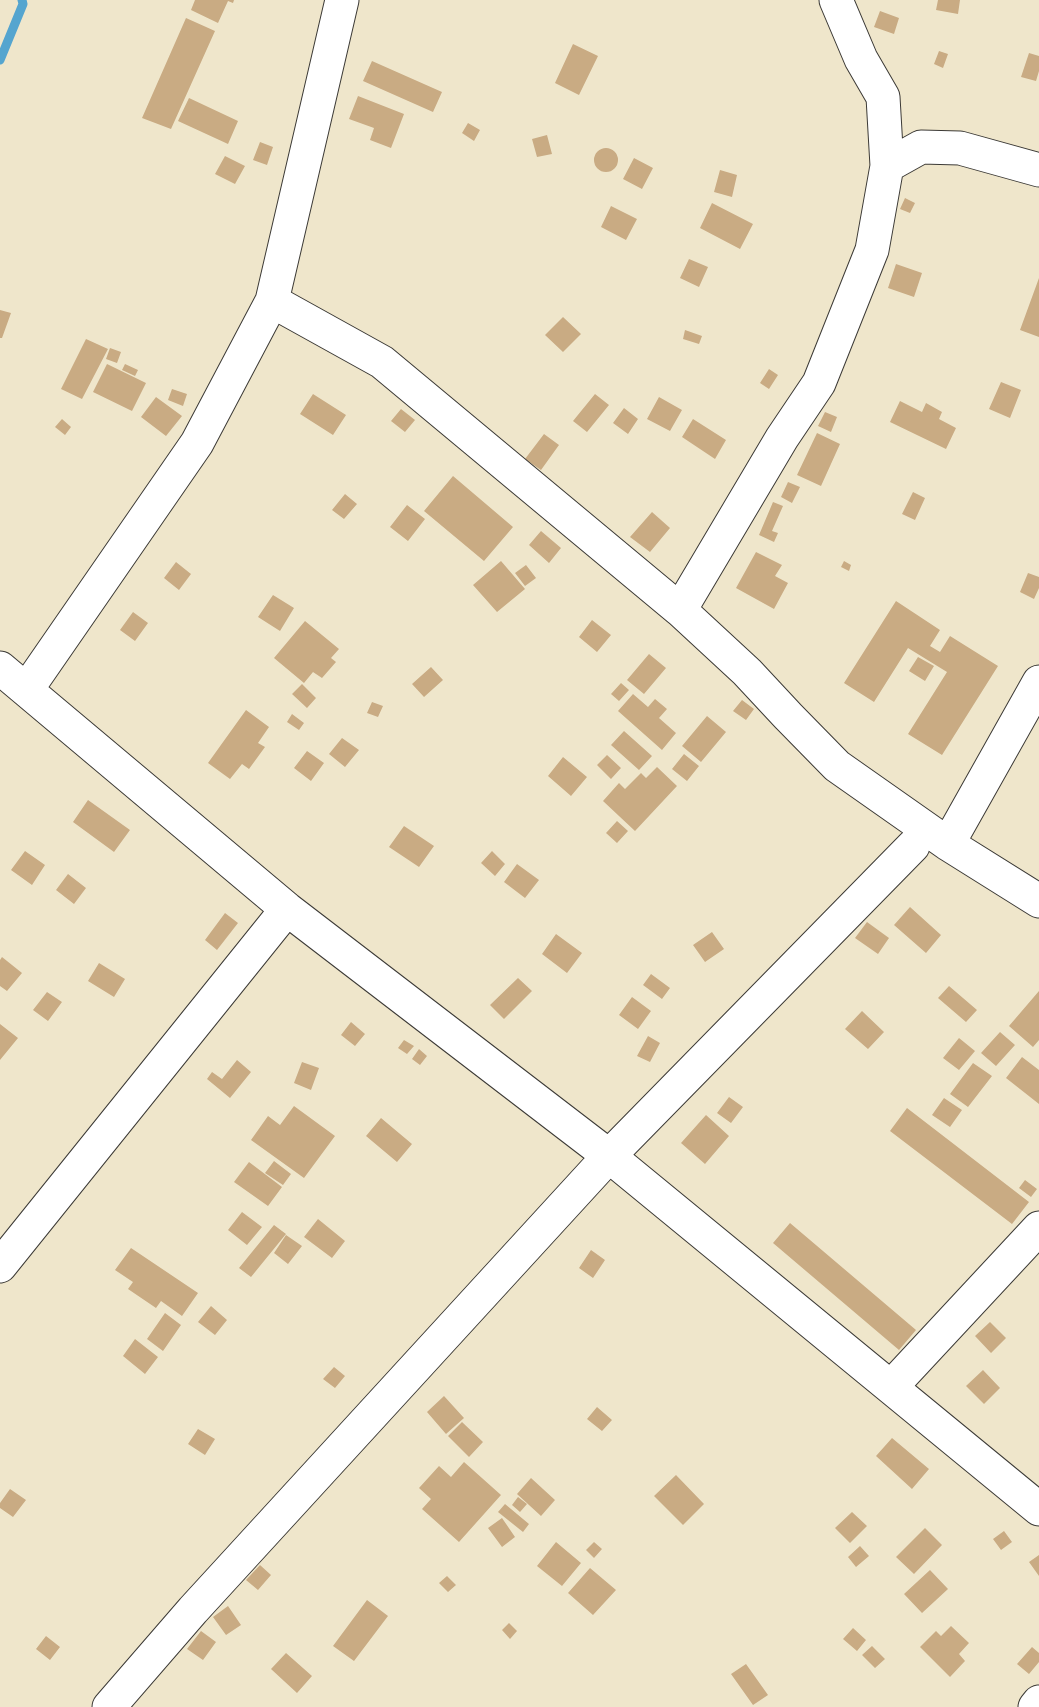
<!DOCTYPE html>
<style>
body{margin:0}
canvas{display:block;background:#efe6cb}
</style>
<canvas width="1039" height="1707"></canvas>
<script>
const context = document.querySelector('canvas').getContext('2d');
context.lineJoin = 'round';
function trace(path, color, width, dash) {
  context.strokeStyle = color;
  context.lineWidth = width;
  context.lineCap = dash ? 'butt' : 'round';
  context.setLineDash(dash || []);
  context.stroke(path);
}
function paint(path, color) {
  context.fillStyle = color;
  context.fill(path, 'evenodd');
}
trace(new Path2D(`
 M0 60 23 4 22 0`), '#55a5cf', 9);
paint(new Path2D(`
 M195 0H234L233 3 228 1 218 23 191 10Z
 M938 0H960L958 14 936 10Z
 M880 11 899 18 894 34 874 27Z
 M186 18 215 31 171 129 142 118Z
 M573 44 598 56 579 95 555 83Z
 M939 51 948 54 943 68 934 64Z
 M1029 53 1039 56V71L1036 81 1021 77Z
 M372 61 442 92 433 112 363 81Z
 M358 96 404 114 391 148 370 140 374 128 349 119Z
 M189 98 238 121 228 144 178 121Z
 M468 123 480 130 474 141 462 133Z
 M547 135 552 154 537 157 532 139Z
 M260 142 273 147 267 165 253 160Z
 M594 160a12 12 0 1 1 24 0a12 12 0 1 1-24 0Z
 M225 156 245 166 235 184 215 174Z
 M634 158 653 168 642 189 623 179Z
 M720 170 737 175 732 197 714 192Z
 M905 198 915 203 910 213 900 209Z
 M712 203 753 224 740 249 700 228Z
 M611 206 637 219 626 240 601 227Z
 M689 259 708 267 699 287 680 278Z
 M896 264 922 273 914 297 888 288Z
 M1039 278V337L1020 330Z
 M0 310 11 313 2 338H0Z
 M563 317 581 334 563 352 545 335Z
 M685 330 702 336 699 344 683 339Z
 M86 339 108 349 82 399 61 389Z
 M110 348 121 352 117 363 106 359Z
 M107 364 146 383 132 411 93 392Z
 M125 364 138 370 135 376 122 370Z
 M769 369 778 375 769 389 760 383Z
 M1001 382 1021 390 1010 418 989 409Z
 M172 389 187 394 183 406 168 400Z
 M313 394 346 415 333 435 300 414Z
 M595 394 609 405 587 432 573 421Z
 M156 397 182 416 166 436 141 417Z
 M659 397 682 410 670 431 647 419Z
 M900 401 922 412 926 403 942 412 939 419 956 428 946 449 890 422Z
 M624 408 638 419 628 434 613 423Z
 M401 409 415 420 405 432 391 421Z
 M825 412 837 417 831 432 818 426Z
 M62 419 71 427 65 435 55 427Z
 M693 419 726 440 715 459 682 437Z
 M817 433 840 444 821 486 797 475Z
 M544 434 559 445 541 470 525 459Z
 M453 476 513 527 484 561 424 511Z
 M788 482 800 487 792 503 781 497Z
 M913 492 925 498 915 520 902 514Z
 M345 494 357 504 344 519 332 510Z
 M773 502 783 506 772 531 778 533 774 542 759 535Z
 M407 505 425 519 408 541 390 527Z
 M652 512 670 528 650 552 630 537Z
 M541 531 561 548 549 563 529 545Z
 M756 552 782 565 775 576 788 583 774 609 736 588Z
 M501 561 525 589 497 612 473 585Z
 M844 561 851 565 849 571 841 567Z
 M176 562 191 574 179 590 164 578Z
 M526 565 536 578 525 586 515 573Z
 M1028 573 1039 577V588L1034 599 1020 592Z
 M273 595 294 608 280 631 258 617Z
 M896 601 940 630 930 646 940 652 950 636 998 666 942 755 908 734 947 672 908 648 874 702 844 683Z
 M133 612 148 623 135 641 120 630Z
 M592 620 611 635 597 652 579 637Z
 M305 621 339 649 331 658 336 662 322 678 313 672 304 683 274 658Z
 M649 654 666 668 644 694 627 680Z
 M918 657 934 666 925 681 909 671Z
 M431 667 443 680 424 697 412 684Z
 M621 683 629 690 619 701 611 694Z
 M302 684 316 698 307 708 292 694Z
 M633 694 648 707 655 699 667 709 659 718 676 733 662 750 618 711Z
 M742 700 754 709 746 720 733 711Z
 M372 702 383 706 378 717 367 713Z
 M246 710 269 727 258 743 265 747 249 769 242 764 230 779 208 763Z
 M292 714 304 723 299 730 287 722Z
 M707 716 726 732 701 762 682 746Z
 M624 731 652 756 639 770 611 745Z
 M342 738 359 750 345 767 329 754Z
 M307 751 324 763 311 781 294 768Z
 M684 754 699 766 687 781 672 769Z
 M607 755 621 768 611 779 597 765Z
 M563 757 587 777 571 796 548 776Z
 M657 767 677 786 635 831 603 801 619 783 625 789 641 773 646 778Z
 M88 800 130 830 114 852 73 822Z
 M617 821 628 831 617 843 606 833Z
 M404 826 434 846 419 867 389 847Z
 M25 851 45 865 32 885 11 870Z
 M492 851 505 864 495 876 481 863Z
 M517 864 539 880 525 898 504 882Z
 M68 874 86 888 74 904 56 890Z
 M910 907 941 935 926 953 894 925Z
 M225 913 238 923 217 950 205 940Z
 M867 922 889 938 878 954 855 938Z
 M712 932 724 949 705 962 693 945Z
 M556 934 582 953 567 973 542 954Z
 M2 957 22 973 7 991 0 986V960Z
 M99 963 125 979 114 997 88 981Z
 M651 974 670 988 662 999 643 985Z
 M518 978 532 991 504 1019 490 1005Z
 M949 986 977 1010 966 1022 938 998Z
 M1039 991V1040L1033 1047 1009 1026Z
 M47 992 62 1002 48 1021 33 1010Z
 M632 997 651 1011 638 1029 619 1015Z
 M862 1011 884 1032 868 1049 845 1029Z
 M351 1022 365 1034 355 1046 341 1035Z
 M0 1024 18 1038 0 1060Z
 M1000 1032 1015 1045 996 1066 981 1053Z
 M648 1036 660 1043 650 1062 637 1056Z
 M959 1038 975 1051 959 1070 943 1058Z
 M404 1040 414 1046 407 1054 398 1048Z
 M419 1049 427 1056 420 1065 412 1059Z
 M1022 1057 1039 1070V1104L1006 1078Z
 M237 1060 251 1072 230 1098 207 1079 212 1072 222 1079Z
 M302 1062 319 1068 311 1090 294 1083Z
 M973 1063 992 1076 968 1107 950 1094Z
 M729 1097 743 1107 731 1123 717 1113Z
 M944 1098 962 1110 950 1127 932 1115Z
 M294 1106 335 1136 304 1178 251 1140 268 1116 280 1125Z
 M907 1108 1029 1202 1012 1224 890 1131Z
 M706 1115 729 1136 705 1164 681 1143Z
 M381 1118 412 1144 397 1162 366 1136Z
 M274 1161 291 1174 283 1185 265 1173Z
 M249 1162 282 1187 268 1206 234 1182Z
 M1025 1180 1037 1189 1031 1197 1019 1188Z
 M242 1212 262 1227 247 1245 228 1230Z
 M318 1219 345 1241 332 1258 304 1237Z
 M790 1223 916 1330 899 1350 773 1243Z
 M274 1225 286 1234 251 1277 239 1268Z
 M286 1235 302 1246 288 1264 274 1253Z
 M131 1248 198 1293 182 1316 161 1301 156 1308 128 1289 133 1282 115 1270Z
 M591 1250 605 1260 593 1278 579 1268Z
 M211 1306 227 1320 215 1335 198 1322Z
 M165 1313 181 1325 163 1351 147 1339Z
 M990 1322 1006 1338 991 1353 975 1336Z
 M135 1339 158 1357 145 1374 123 1356Z
 M334 1367 345 1376 335 1388 323 1379Z
 M983 1370 1000 1388 984 1404 966 1386Z
 M444 1396 464 1418 446 1434 427 1412Z
 M597 1407 612 1420 602 1431 587 1419Z
 M462 1422 483 1442 469 1457 448 1436Z
 M198 1429 215 1439 205 1455 188 1444Z
 M892 1438 929 1469 912 1489 876 1456Z
 M464 1462 501 1495 459 1542 422 1509 431 1499 419 1488 439 1466 451 1477Z
 M676 1475 704 1504 683 1525 654 1496Z
 M531 1478 555 1500 541 1516 517 1494Z
 M10 1489 26 1500 13 1517 0 1508V1503Z
 M518 1497 527 1504 520 1512 512 1505Z
 M505 1504 529 1524 523 1532 498 1512Z
 M852 1512 867 1526 850 1543 835 1528Z
 M502 1518 515 1537 502 1547 488 1528Z
 M925 1528 942 1545 914 1574 896 1557Z
 M1004 1531 1012 1542 1001 1550 993 1539Z
 M556 1542 581 1563 562 1586 537 1566Z
 M594 1542 602 1549 594 1558 586 1550Z
 M860 1546 869 1556 856 1567 848 1557Z
 M1039 1555V1576L1029 1562Z
 M260 1565 271 1575 258 1590 246 1580Z
 M590 1568 616 1590 593 1615 568 1593Z
 M930 1570 948 1589 922 1613 904 1594Z
 M447 1576 456 1585 448 1592 439 1583Z
 M367 1600 388 1616 354 1661 333 1646Z
 M228 1606 241 1625 226 1635 213 1617Z
 M509 1623 517 1631 510 1639 502 1630Z
 M951 1626 969 1643 959 1654 965 1661 950 1677 920 1647 936 1631 941 1636Z
 M853 1628 866 1640 857 1651 843 1639Z
 M201 1631 216 1642 203 1660 187 1649Z
 M46 1636 60 1647 50 1660 36 1649Z
 M872 1646 885 1659 875 1668 862 1655Z
 M1032 1647 1039 1653V1662L1029 1674 1017 1664Z
 M286 1653 312 1676 297 1693 271 1669Z
 M746 1664 768 1695 753 1705 731 1674Z`), '#c9ab83');
const minor = new Path2D(`
 M887 166 921 147 960 148 1039 170
 M272 301 382 362 680 610 747 672 788 716 837 766 948 844 1039 901
 M680 610 782 438 819 383 872 250 887 166 883 97 861 59 836 0
 M0 668 287 909 609 1156 1039 1509
 M27 689 197 443 272 301 342 0
 M948 844 1039 682
 M0 1266 287 909
 M891 1387 1039 1228
 M109 1707 193 1610 609 1156 913 846
 M1035 1707 1039 1702`);
trace(minor, '#3c3a36', 35);
trace(minor, '#fff', 33);
</script>
